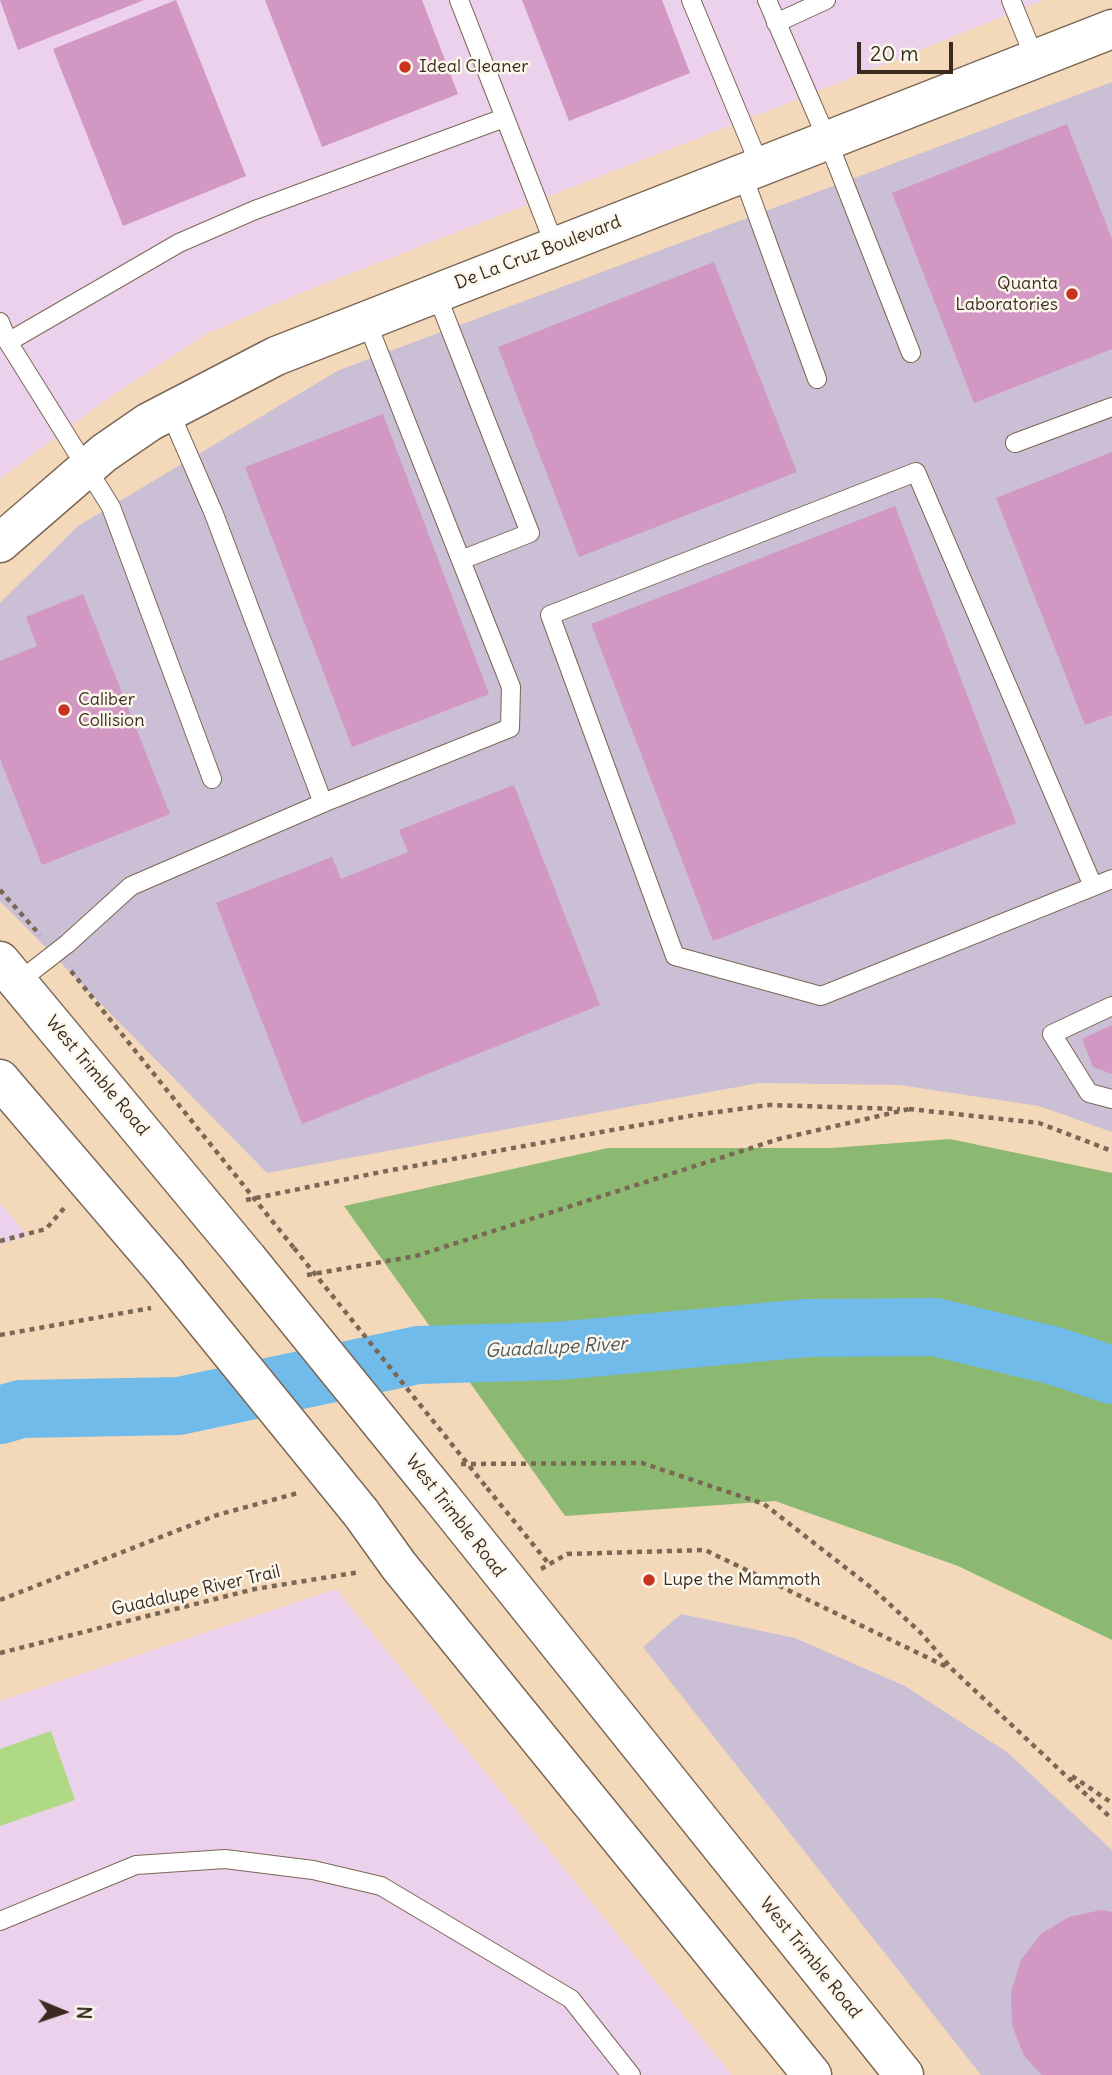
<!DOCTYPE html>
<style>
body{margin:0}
#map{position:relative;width:1112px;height:2075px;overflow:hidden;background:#f3d9ba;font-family:Delius,sans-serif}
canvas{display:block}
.north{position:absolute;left:28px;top:1977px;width:70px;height:70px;-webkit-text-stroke:5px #fbf7ec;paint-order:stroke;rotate:92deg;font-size:19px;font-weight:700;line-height:28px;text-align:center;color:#3b2a1e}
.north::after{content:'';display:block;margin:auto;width:24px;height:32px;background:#3b2a1e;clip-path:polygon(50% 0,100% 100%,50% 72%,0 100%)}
.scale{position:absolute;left:857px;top:42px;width:96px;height:32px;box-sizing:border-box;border:4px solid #3b2a1e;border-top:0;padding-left:9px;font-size:21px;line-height:24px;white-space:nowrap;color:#3b2a1e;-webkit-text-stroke:5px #fbf7ec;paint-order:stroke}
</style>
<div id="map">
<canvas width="1112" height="2075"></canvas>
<div class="north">N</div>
<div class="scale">20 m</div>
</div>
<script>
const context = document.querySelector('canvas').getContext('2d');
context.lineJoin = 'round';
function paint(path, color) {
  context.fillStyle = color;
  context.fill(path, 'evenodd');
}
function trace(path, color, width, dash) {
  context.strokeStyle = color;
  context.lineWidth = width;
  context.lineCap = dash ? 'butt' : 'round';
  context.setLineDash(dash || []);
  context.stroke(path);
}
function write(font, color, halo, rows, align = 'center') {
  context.font = font + ' Delius,sans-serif';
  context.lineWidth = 5;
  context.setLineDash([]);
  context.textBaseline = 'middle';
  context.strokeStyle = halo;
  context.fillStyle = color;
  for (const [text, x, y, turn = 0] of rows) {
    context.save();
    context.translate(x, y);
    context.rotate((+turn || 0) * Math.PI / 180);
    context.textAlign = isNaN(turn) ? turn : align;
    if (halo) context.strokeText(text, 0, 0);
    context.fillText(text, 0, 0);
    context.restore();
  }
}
paint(new Path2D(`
 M0 0H1044L791 102 303 292 208 333 107 399 0 479Z
 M0 1203 28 1236 0 1244Z
 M336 1589 732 2075H0V1701Z`), '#ebd1eb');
paint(new Path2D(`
 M1112 82V1132L1039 1106 899 1085 759 1083 267 1173 0 901V603L78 526 339 370Z
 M681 1614 795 1638 905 1686 1007 1752 1112 1850V2075H981L643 1647Z`), '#cbbfd5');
paint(new Path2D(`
 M51 1731 75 1800 0 1826V1749Z`), '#afd984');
paint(new Path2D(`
 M950 1139 1112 1173V1640L958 1566 775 1501 565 1516 344 1206 608 1148H831Z`), '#8bb972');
trace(new Path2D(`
 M0 1415 21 1409 179 1406 418 1355 557 1351 807 1328 935 1327 1055 1356 1112 1375`), '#71bbea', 58);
paint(new Path2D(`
 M0 0H144L18 50Z
 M176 0 246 176 123 226 53 49Z
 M265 0H422L458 94 322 147Z
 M522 0H662L690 73 569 121Z
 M1067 124 1112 239V349L974 403 892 193Z
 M714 262 797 472 579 557 498 347Z
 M383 414 489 694 352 747 245 467Z
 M1112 452V715L1085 725 996 498Z
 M895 506 1016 823 713 941 591 624Z
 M83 594 170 814 42 865 0 759V661L37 646 26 617Z
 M514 785 600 1005 302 1124 216 903 332 857 341 879 408 852 399 830Z
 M1112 1025V1074L1093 1067 1082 1039Z
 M1101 1910 1112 1912V2075H1042L1024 2056 1012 2025 1011 1992 1021 1960 1041 1934 1069 1917Z`), '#d297c2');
const lane = new Path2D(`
 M459 0 555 246
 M691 0 760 166
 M767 0 827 139 911 353
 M1011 0 1035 59
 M776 23 826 0
 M742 173 817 379
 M436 293 530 533 461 560
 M0 322 8 342 111 507 212 779
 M8 342 179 243 255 210 504 118
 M169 410 214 514 323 803
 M1015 443 1112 407
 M1093 886 916 472 550 615 675 956 821 996 1112 879
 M18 982 67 944 131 886 323 803 510 728 511 687 366 320
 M1112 1006 1052 1034 1089 1093 1112 1099
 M0 1921 136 1865 225 1859 313 1870 381 1886 571 1999 631 2075`);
const secondary = new Path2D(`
 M0 543 104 453 149 422 276 356 1112 29`);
const primary = new Path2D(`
 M0 961 247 1258
 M0 1079 166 1273
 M441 1497 904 2075
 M361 1513 399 1566 812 2075`);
trace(lane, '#7b6755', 20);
trace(secondary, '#7b6755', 41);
trace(primary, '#7b6755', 41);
trace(new Path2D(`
 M0 890 40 935
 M71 971 294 1248
 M909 1109 1039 1123 1112 1151
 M246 1200 381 1172 695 1115 769 1105 900 1109
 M0 1241 46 1229 65 1207
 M307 1275 416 1256 779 1139 909 1109
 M0 1335 151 1308
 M461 1464 642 1463 764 1504 873 1589 920 1632 953 1670 1112 1819
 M487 1488 549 1564
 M541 1569 567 1554 705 1550 949 1668
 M0 1600 217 1515 298 1493
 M0 1653 255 1589 360 1572
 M1072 1776 1112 1803`), '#7b6755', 4.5, [5, 5]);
trace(lane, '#fff', 18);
trace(secondary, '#fff', 38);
trace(primary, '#fff', 38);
const primaryBridge = new Path2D(`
 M247 1258 441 1497
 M166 1273 361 1513`);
trace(primaryBridge, '#7b6755', 41, []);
trace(new Path2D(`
 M294 1248 487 1488`), '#7b6755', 4.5, [5, 5]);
trace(primaryBridge, '#fff', 38);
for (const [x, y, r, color] of [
 [405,67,7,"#c8321e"],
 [1072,294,7,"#c8321e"],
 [64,710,7,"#c8321e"],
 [649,1580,7,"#c8321e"]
]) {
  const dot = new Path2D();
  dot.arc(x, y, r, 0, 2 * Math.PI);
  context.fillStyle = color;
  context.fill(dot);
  trace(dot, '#fbf7ec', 2.5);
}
write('18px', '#3b2a1e', '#fbf7ec', [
 ["Ideal Cleaner",419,67],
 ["Quanta",1058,284,"right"],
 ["Laboratories",1058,305,"right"],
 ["Caliber",78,700],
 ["Collision",78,721],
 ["Lupe the Mammoth",663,1580]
], 'left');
write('18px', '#3b2a1e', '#fbf7ec', [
 ["De La Cruz Boulevard",538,253,-21],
 ["West Trimble Road",97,1076,50],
 ["West Trimble Road",455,1516,52],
 ["Guadalupe River Trail",196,1591,-13],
 ["West Trimble Road",810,1958,51]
]);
write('italic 19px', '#4b565b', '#fbf7ec', [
 ["Guadalupe River",556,1348,-3]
]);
</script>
